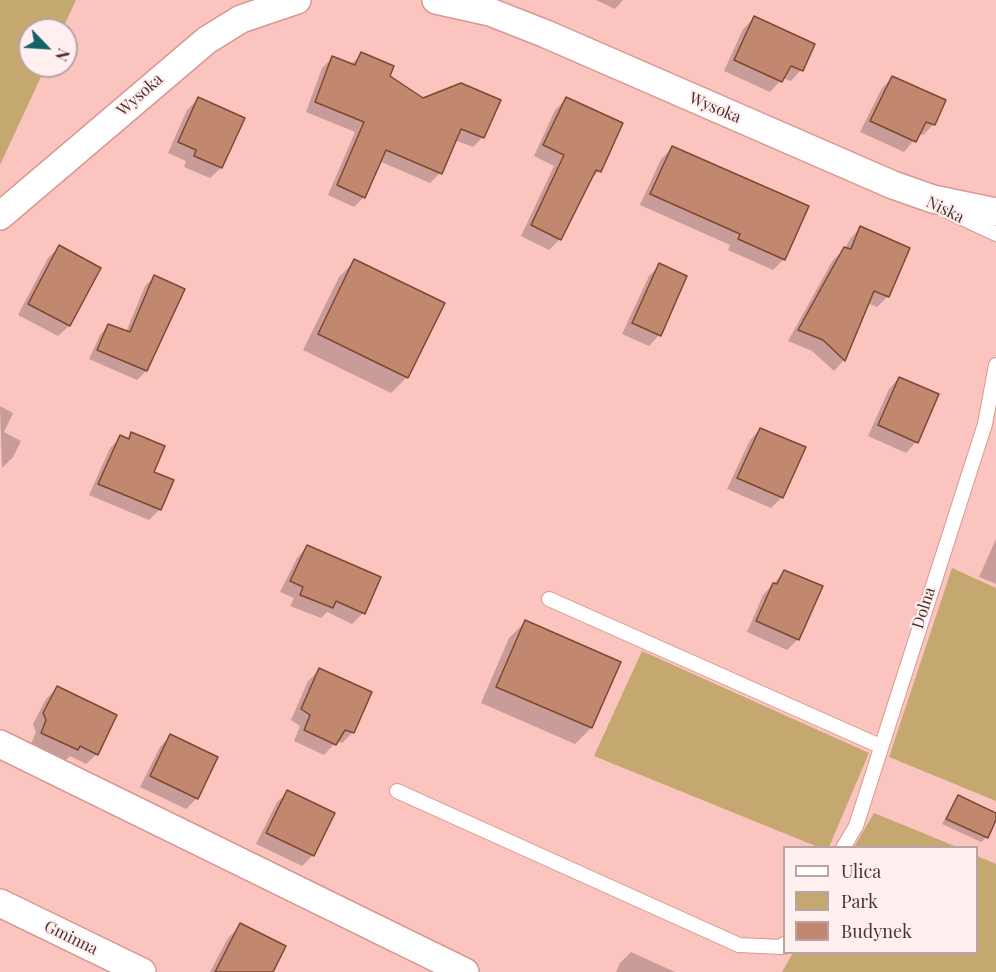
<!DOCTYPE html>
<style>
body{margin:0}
#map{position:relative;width:996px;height:972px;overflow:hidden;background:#fbc4bf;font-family:"Playfair Display",serif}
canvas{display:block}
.legend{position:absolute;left:783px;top:846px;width:195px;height:108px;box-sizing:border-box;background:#fff0ef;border:2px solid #b8a4a3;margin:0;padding:8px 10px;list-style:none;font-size:18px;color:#4d3230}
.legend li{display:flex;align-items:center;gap:12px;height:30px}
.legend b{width:30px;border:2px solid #b8a4a3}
.north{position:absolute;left:18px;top:18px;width:60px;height:60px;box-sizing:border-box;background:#fff0ef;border:2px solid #b8a4a3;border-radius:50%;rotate:115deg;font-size:16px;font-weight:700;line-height:24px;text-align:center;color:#4d3230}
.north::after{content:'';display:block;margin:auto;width:21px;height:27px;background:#13626a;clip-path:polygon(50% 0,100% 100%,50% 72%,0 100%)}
</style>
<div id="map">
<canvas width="996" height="972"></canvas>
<ul class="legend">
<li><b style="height:8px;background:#fff"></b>Ulica</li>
<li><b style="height:16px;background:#c4a86f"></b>Park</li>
<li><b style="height:16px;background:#c2886f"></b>Budynek</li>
</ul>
<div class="north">N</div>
</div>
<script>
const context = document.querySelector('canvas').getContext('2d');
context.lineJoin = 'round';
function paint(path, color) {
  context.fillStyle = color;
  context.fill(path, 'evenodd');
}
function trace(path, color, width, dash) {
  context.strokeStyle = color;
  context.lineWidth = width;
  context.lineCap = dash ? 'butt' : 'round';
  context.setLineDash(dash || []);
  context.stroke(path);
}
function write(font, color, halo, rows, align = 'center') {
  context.font = font + ' "Playfair Display",serif';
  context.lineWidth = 4.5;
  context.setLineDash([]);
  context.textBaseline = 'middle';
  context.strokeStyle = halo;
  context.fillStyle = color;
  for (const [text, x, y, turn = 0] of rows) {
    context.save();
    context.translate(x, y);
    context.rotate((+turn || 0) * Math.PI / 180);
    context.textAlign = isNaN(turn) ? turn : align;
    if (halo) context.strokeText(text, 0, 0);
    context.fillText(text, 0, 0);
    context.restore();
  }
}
paint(new Path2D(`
 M0 0H76L62 30H30V66H46L0 165Z
 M952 568 996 588V801L889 757Z
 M642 651 869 753 829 847H818L594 756Z
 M874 813 957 847H854Z
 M977 856 996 864V972H782L793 953 976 952Z`), '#c4a86f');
paint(new Path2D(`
 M596 0H623L615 9Z
 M754 18 801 70 791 81 783 78 770 92 724 71 743 29Z
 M362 54 388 77 483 137 473 147 454 140 440 173 430 183 379 161 364 197 354 207 328 195 355 132 306 112 322 68 332 58 351 64Z
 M893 77 934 124 923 135 919 134 904 152 860 132 882 88Z
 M198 99 243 119 221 168 210 178 184 167 186 161 168 153 187 110Z
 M566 99 599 171 588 182 560 239 549 250 521 236 554 166 534 156 555 110Z
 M672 148 784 259 773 270 728 250 730 245 640 205 661 159Z
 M860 228 888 296 877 307 867 303 844 360 834 371 812 351 788 341 833 260 845 249 850 239Z
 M59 247 99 269 69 326 58 336 18 315 48 258Z
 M355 261 407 377 391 393 303 350 339 277Z
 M660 265 659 335 649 346 622 334 649 276Z
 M154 277 146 371 137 380 89 359 100 335 109 325 126 332 145 286Z
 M899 378 916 442 906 453 868 436 889 389Z
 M0 406 13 413 4 432 21 441 13 457 2 468Z
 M760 429 782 497 771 508 727 489 750 440Z
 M132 433 152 473 160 509 149 520 89 495 110 448 121 437 126 439Z
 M996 539V584L979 577Z
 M307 547 363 613 352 624 327 612 321 618 290 606 294 598 280 592 297 558Z
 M784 572 798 639 787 650 747 632 763 595Z
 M525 622 591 728 575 744 481 703 509 638Z
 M319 670 353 732 342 743 337 741 324 755 294 741 300 726 291 720 308 681Z
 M57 688 97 754 86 764 70 756 66 760 31 744 36 732 33 724 46 699Z
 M170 736 197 798 186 809 140 787 160 747Z
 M288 792 313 855 302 866 256 844 277 802Z
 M958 797 996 814 987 837 981 842 942 824Z
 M241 925 271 972H210L228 938Z
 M631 952 675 972H616L620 963Z`), '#0003');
const building = new Path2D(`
 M754 16 815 44 803 71 791 66 782 82 734 60Z
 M361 52 394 66 390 76 423 98 461 83 501 100 484 138 461 129 442 174 386 150 365 198 337 185 364 122 315 102 332 56 355 65Z
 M892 76 946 100 935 125 926 122 916 142 870 121Z
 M198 97 245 118 222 168 194 156 196 150 178 142Z
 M566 97 623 123 601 172 596 170 561 240 531 225 564 155 543 145Z
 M672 146 809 206 785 260 738 239 740 234 650 194Z
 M860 226 910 248 889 297 874 291 845 361 823 340 798 330 844 247 851 249Z
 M59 245 101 268 70 326 28 304Z
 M354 259 445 303 408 378 318 334Z
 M659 263 687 276 661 336 632 323Z
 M154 275 185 289 147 371 97 350 108 324 130 332Z
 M899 377 939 394 918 443 878 425Z
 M760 428 806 447 783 498 737 478Z
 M131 432 165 446 154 472 174 480 161 510 98 484 120 435 129 439Z
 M307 545 381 577 365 614 336 601 333 608 300 595 303 587 290 581Z
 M784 570 823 586 799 640 756 621 773 583 777 584Z
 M525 620 621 662 592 728 496 687Z
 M319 668 372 692 354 733 345 730 336 745 304 730 310 715 301 709Z
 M57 686 117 715 98 755 80 746 78 750 41 733 46 720 43 713Z
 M170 734 218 757 198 799 150 776Z
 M287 790 335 813 314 856 266 833Z
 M958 795 996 813V820L988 838 946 819Z
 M240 923 286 946 273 972H215Z`);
paint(building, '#c2886f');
trace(building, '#7c4830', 1.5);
const service = new Path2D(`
 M949 212 996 234
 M549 599 880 746
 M397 791 739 945 783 947 784 944
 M843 848 856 826 985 424 996 365`);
const minor = new Path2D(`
 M436 0 490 12 546 34 893 185 933 199 996 212
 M0 216 207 40 241 19 297 0
 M0 744 465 972
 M0 903 142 972`);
trace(service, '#d99792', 16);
trace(minor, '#d99792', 30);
trace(service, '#fff', 14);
trace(minor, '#fff', 27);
write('16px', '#4d3230', '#fff0ef', [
 ["Wysoka",140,95,-41],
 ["Wysoka",715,108,23],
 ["Niska",945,210,26],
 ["Dolna",924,608,-72],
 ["Gminna",71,938,26]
]);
</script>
